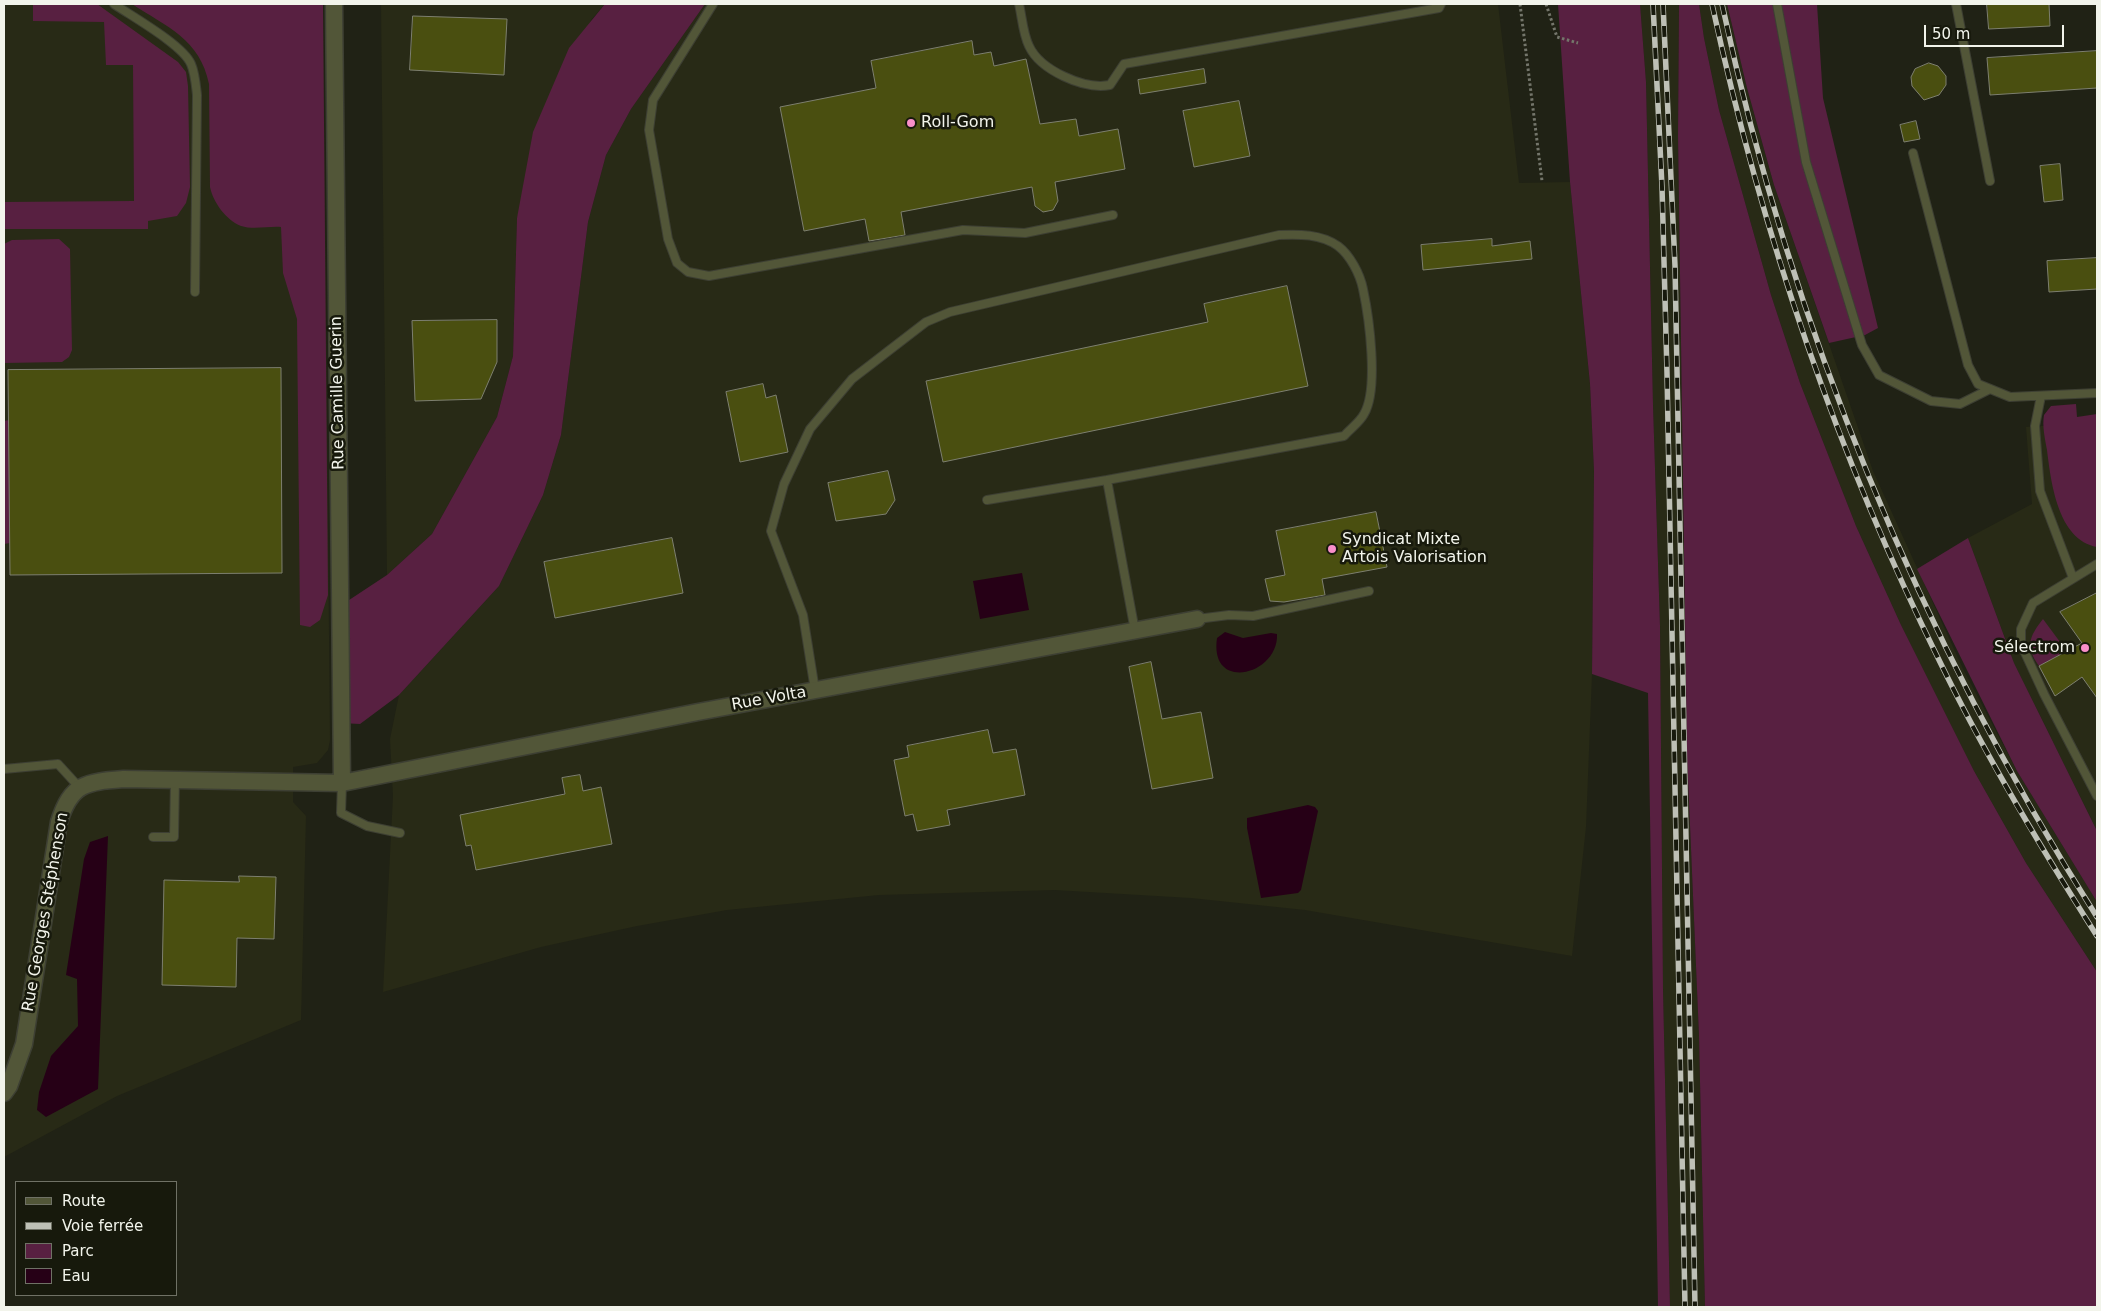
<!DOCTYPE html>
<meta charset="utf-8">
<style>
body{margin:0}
#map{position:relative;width:2101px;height:1311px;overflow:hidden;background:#202215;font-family:"DejaVu Sans",sans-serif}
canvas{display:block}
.frame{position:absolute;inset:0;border:5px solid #f2f4eb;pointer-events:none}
.legend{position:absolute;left:15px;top:1181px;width:162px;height:115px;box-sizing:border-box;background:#17190c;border:1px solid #6f7165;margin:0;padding:6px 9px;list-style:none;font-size:15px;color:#f2f4eb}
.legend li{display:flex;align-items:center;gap:10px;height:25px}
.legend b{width:25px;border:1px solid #6f7165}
.scale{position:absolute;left:1924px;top:25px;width:140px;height:22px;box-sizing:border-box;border:2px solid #f2f4eb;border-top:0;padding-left:6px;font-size:15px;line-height:18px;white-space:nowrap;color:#f2f4eb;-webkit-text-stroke:4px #17190c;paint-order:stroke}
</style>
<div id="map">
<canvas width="2101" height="1311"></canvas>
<div class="frame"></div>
<ul class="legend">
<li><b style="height:6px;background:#525638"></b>Route</li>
<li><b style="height:6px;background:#bec0b6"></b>Voie ferrée</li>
<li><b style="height:14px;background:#582041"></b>Parc</li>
<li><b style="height:14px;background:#260016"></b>Eau</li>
</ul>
<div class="scale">50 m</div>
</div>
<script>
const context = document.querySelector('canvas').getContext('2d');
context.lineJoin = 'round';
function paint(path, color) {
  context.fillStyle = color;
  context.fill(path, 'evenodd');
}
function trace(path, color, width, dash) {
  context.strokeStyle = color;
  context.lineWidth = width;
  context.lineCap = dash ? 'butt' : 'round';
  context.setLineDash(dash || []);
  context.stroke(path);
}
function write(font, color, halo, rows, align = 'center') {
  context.font = font + ' "DejaVu Sans",sans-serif';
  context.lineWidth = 5;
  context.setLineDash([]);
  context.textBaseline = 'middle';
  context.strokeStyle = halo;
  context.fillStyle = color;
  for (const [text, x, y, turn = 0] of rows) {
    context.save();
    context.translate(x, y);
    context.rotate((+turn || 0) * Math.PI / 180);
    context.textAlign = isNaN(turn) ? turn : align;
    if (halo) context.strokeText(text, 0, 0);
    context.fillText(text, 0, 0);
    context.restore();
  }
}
paint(new Path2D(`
 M4 4H323L330 740 328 750 317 763 293 767V802L306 816 301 1020 117 1096 4 1157Z
 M381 4H605L591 20 517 218 513 356 497 417 432 534 387 575Z
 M705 4H1498L1519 183 1570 182 1590 384 1594 471 1592 674 1586 827 1572 956 1305 910 1191 898 1055 890 879 895 727 910 637 926 541 947 383 992 393 796 390 739 399 695 499 586 543 495 561 435 588 222 606 155 631 109Z
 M1640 4H1679L1678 136 1687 755 1699 1036 1705 1307H1670L1663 989 1660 626 1653 405 1646 82Z
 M1699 4H1727L1747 88 1774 185 1873 471 1963 669 2017 771 2097 902V972L2026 863 1974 771 1901 625 1856 526 1800 383 1771 295 1719 110 1704 38Z
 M2097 422V831L2014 663 1968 538 2032 504 2026 427Z`), '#282a16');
paint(new Path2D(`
 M33 4H97L178 62 186 72 188 86 190 187 186 203 177 216 148 221V229H4V202L134 201 133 65H106L104 22 33 21Z
 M132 4H323L328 595 320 620 310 627 300 625 297 319 283 273 281 227C269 226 253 230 241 226 226 220 213 202 210 187L209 84C200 39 167 27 132 4Z
 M605 4H705L631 109 606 155 588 222 561 435 543 495 499 586 399 695 360 724 341 723 340 606 387 575 432 534 497 417 513 356 517 218 533 132 569 48Z
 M1558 4H1640L1646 82 1653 405 1660 626 1663 989 1670 1307H1658L1648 693 1592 674 1594 471 1590 384 1570 182Z
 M1679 4H1699L1704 38 1719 110 1771 295 1800 383 1856 526 1901 625 1974 771 2026 863 2097 972V1307H1705L1699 1036 1687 755 1678 136Z
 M1727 4H1817L1823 98 1878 328 1865 335 1829 343 1774 185 1747 88Z
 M59 239 70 249 72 350 69 357 62 362 4 363V244L12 240Z
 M2076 404 2077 417 2097 414V547C2058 540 2051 483 2047 450 2045 439 2042 426 2044 415L2051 406Z
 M9 420 10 543 4 544V421Z
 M1968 538 2014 663 2097 831V902L2017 771 1917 569Z
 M2043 619 2063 646 2060 648 2064 653 2039 666C2025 646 2029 637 2043 619Z`), '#582041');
paint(new Path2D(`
 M1022 573 1029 610 980 619 973 581Z
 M1225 632 1243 638 1271 633 1277 634C1279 675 1209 693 1217 638Z
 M1308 805 1315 807 1318 811 1301 890 1298 893 1261 898 1247 828V818Z
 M108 836 98 1089 46 1117 37 1110 39 1092 51 1056 78 1026 77 979 66 975 84 859 90 842Z`), '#260016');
const building = new Path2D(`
 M1987 4H2049L2050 26 1989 29Z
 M413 16 507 19 504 75 410 70Z
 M972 41 974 55 991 52 994 66 1026 59 1040 124 1076 119 1079 136 1118 129 1125 169 1055 182 1058 201 1053 210 1043 212 1035 206 1032 187 901 212 905 235 869 241 865 219 804 231 780 107 876 88 871 61Z
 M2097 51V88L1990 95 1987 58Z
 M1929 63 1938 66 1946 76V85L1939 95 1924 100 1912 86 1911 77 1915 69Z
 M1204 69 1206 83 1140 94 1138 80Z
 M1239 101 1250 156 1194 167 1183 111Z
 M1916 121 1920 139 1904 142 1900 125Z
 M2060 164 2063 200 2044 202 2040 166Z
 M1492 239V246L1530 241 1532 259 1423 270 1421 245Z
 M2097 258V289L2049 292 2047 261Z
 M1287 286 1308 386 943 462 926 381 1208 322 1204 304Z
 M497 320V362L481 399 415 401 412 321Z
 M281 368 282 573 10 575 8 370Z
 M763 384 766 398 776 395 788 452 740 462 726 392Z
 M888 471 895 500 886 514 836 521 828 483Z
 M1376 512 1387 567 1322 579 1325 595 1284 602 1270 601 1265 579 1285 575 1276 531Z
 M672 538 683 593 555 618 544 562Z
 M2097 593V698L2082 677 2055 696 2039 666 2082 643 2060 612Z
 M1151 662 1162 719 1201 712 1213 778 1152 789 1129 667Z
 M988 730 993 753 1016 749 1025 795 947 810 950 825 917 831 913 814 905 816 894 760 909 757 907 746Z
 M580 775 583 791 601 787 612 844 476 870 471 845 466 846 460 815 565 794 562 778Z
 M239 876 276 877 274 939 237 938 236 987 162 985 164 880 239 882Z`);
paint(building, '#4a4f10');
trace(building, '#7d7f6f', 1);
const service = new Path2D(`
 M114 4C133 17 183 45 191 64 195 73 196 86 197 95L195 292
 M713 4 653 100 649 130 668 239 677 263 688 272 709 276 963 230 1025 233 1113 215
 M1019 4C1022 17 1023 34 1029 46 1040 70 1084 90 1110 85L1124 64 1439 8 1441 4
 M1777 4 1806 162 1862 345 1879 375 1931 401 1960 404 1990 389
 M1956 4 1990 181
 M1913 153 1968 365 1978 384 2010 397 2097 393
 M2041 396 2035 426 2040 491 2073 578
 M987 500 1107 480 1135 631
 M2097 564 2033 603 2021 629V644L2044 694 2097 796
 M1197 619 1229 615 1253 616 1369 591
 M815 690 803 615 771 531 784 484 810 429 852 379 926 322 950 312 1279 235C1299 234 1321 234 1338 246 1350 255 1360 274 1363 289 1369 317 1379 389 1364 414 1360 422 1350 429 1344 436L1107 480
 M4 769 58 764 79 787
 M342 783 341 813 367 826 400 833
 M153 837H174L175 778`);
const minor = new Path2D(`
 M334 4 342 783
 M4 1093 9 1086 24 1044 59 822C71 783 86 782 124 779L342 783 698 712 1197 619`);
trace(service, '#3d3f33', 10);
trace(minor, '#3d3f33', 19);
trace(new Path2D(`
 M1520 4 1542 181
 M1546 4 1557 37 1578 43`), '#74766b', 3, [2.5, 2.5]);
trace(service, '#525638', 8);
trace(minor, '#525638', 16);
const rail = new Path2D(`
 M1653 4 1662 187 1667 373 1685 1307
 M1663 4 1675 266 1695 1307
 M1712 4C1761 231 1837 454 1940 662 1986 757 2041 848 2097 936
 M1722 4C1791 327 1920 638 2097 917`);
trace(rail, '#bec0b6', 5.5);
trace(rail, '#17190c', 4, [11]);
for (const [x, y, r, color] of [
 [911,123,5,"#f98fc9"],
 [1332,549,5,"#f98fc9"],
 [2085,648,5,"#f98fc9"]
]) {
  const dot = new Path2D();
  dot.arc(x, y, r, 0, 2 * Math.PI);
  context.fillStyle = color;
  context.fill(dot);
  trace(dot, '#17190c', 2);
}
write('16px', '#f2f4eb', '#17190c', [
 ["Roll-Gom",921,123],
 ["Syndicat Mixte",1342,540],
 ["Artois Valorisation",1342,558],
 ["Sélectrom",2075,648,"right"]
], 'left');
write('16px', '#f2f4eb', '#17190c', [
 ["Rue Camille Guerin",338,393,-91],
 ["Rue Volta",769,699,-10],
 ["Rue Georges Stéphenson",46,912,-80]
]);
</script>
